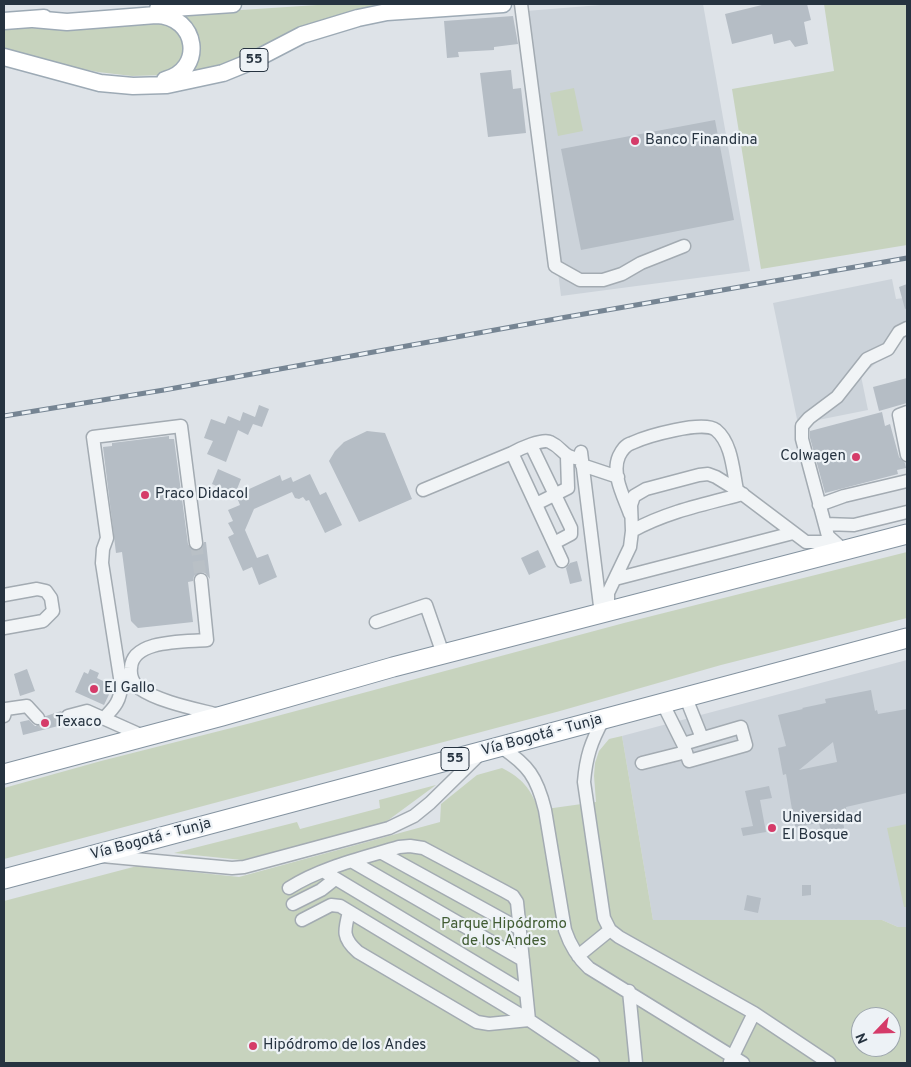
<!DOCTYPE html>
<meta charset="utf-8">
<style>
body{margin:0}
#map{position:relative;width:911px;height:1067px;overflow:hidden;background:#dee3e8;font-family:Overpass,sans-serif}
canvas{display:block}
.frame{position:absolute;inset:0;border:5px solid #263340;pointer-events:none}
.north{position:absolute;left:851px;top:1007px;width:50px;height:50px;box-sizing:border-box;background:#edf2f6;border:1px solid #9da6ad;border-radius:50%;rotate:246deg;font-size:14px;font-weight:700;line-height:20px;text-align:center;color:#263340}
.north::after{content:'';display:block;margin:auto;width:18px;height:22px;background:#d53b69;clip-path:polygon(50% 0,100% 100%,50% 72%,0 100%)}
</style>
<div id="map">
<canvas width="911" height="1067"></canvas>
<div class="frame"></div>
<div class="north">N</div>
</div>
<script>
const context = document.querySelector('canvas').getContext('2d');
context.lineJoin = 'round';
function paint(path, color) {
  context.fillStyle = color;
  context.fill(path, 'evenodd');
}
function trace(path, color, width, dash) {
  context.strokeStyle = color;
  context.lineWidth = width;
  context.lineCap = dash ? 'butt' : 'round';
  context.setLineDash(dash || []);
  context.stroke(path);
}
function write(font, color, halo, rows, align = 'center') {
  context.font = font + ' Overpass,sans-serif';
  context.lineWidth = 4.5;
  context.setLineDash([]);
  context.textBaseline = 'middle';
  context.strokeStyle = halo;
  context.fillStyle = color;
  for (const [text, x, y, turn = 0] of rows) {
    context.save();
    context.translate(x, y);
    context.rotate((+turn || 0) * Math.PI / 180);
    context.textAlign = isNaN(turn) ? turn : align;
    if (halo) context.strokeText(text, 0, 0);
    context.fillText(text, 0, 0);
    context.restore();
  }
}
paint(new Path2D(`
 M613 4H703L750 271 561 296 526 11Z
 M892 279 896 299 904 298 907 312V336L861 376 868 410 798 424 773 303Z
 M907 660V927H898L882 920H653L622 736Z`), '#ccd3da');
paint(new Path2D(`
 M332 4H384L347 13 244 58 187 77 181 14Z
 M824 4H907V245L761 269 732 89 834 71Z
 M162 21C181 30 187 45 180 64L164 75 132 76 98 72 36 60 4 50V27L53 29Z
 M574 88 583 131 558 136 550 93Z
 M907 552V618L721 665 560 711 4 859V788L101 761 251 723 624 623Z
 M622 736 653 920H882L898 927H907V1063H4V901L137 866 239 877 440 822 441 804 477 775 502 768C523 779 530 788 539 810L596 802 594 776 595 763 599 751 609 739ZM861 1017H891V1047H861Z
 M436 785 383 824 242 860 174 853 297 822 300 829 380 808 379 800Z
 M907 824V907H904L887 828Z`), '#c7d3be');
paint(new Path2D(`
 M766 4H807L811 20 804 22 808 44 795 47 790 40 774 44 772 34 732 44 725 14Z
 M513 16 518 44 494 47V50L458 52 459 57 447 58 444 21Z
 M511 70 513 89 521 88 526 133 488 137 480 73Z
 M715 120 734 220 581 250 561 149Z
 M907 284V308L905 309 899 287Z
 M907 378V403L879 411 873 387Z
 M259 405 269 409 262 427 253 424 248 435 238 430 226 462 207 454 213 441 204 438 211 419 225 424 228 416 240 421 243 412 255 417Z
 M882 412 885 426 890 424 899 457 905 463 906 468 897 470 898 474 825 493 810 438V431Z
 M367 431 385 433 412 499 359 522 329 461 335 451 344 442Z
 M169 436V439H174L188 544 192 550 197 551 201 549 204 542H206L210 579 205 573 200 572 194 576 193 581 188 582 193 622 138 628 131 621 122 552 116 553 103 447 112 446V443Z
 M218 469 241 479 235 494 212 484Z
 M310 474 320 495 326 492 342 525 325 533 309 500 306 501 303 497 299 499 295 498 292 492 254 509 245 530 257 558 268 554 277 577 259 585 252 567 243 571 228 537 234 534 228 523 233 521 228 510 240 505 236 495 280 475 282 481 291 477 293 482Z
 M538 550 546 567 529 575 521 558Z
 M577 561 582 581 570 584 566 568 570 563Z
 M27 669 35 691 20 696 14 674Z
 M90 669 99 673 97 678 113 686 104 705 75 692 84 672 88 674Z
 M871 690 875 711 877 710 878 714 907 709V793L846 807 847 816 842 813 844 828 821 832 819 823 795 827 786 774 783 775 778 748 786 746 778 715 803 709 802 708 826 703 825 699ZM833 742 837 762 799 770Z
 M61 711 60 719 66 724 23 735 20 722 29 720 35 726H40L46 721V716Z
 M769 786 772 798 760 800 766 832 743 836 741 828 753 826 745 791Z
 M802 885H811V895L802 896Z
 M747 895 761 898 758 913 744 910Z`), '#b5bdc5');
trace(new Path2D(`
 M196 543 201 580
 M38 718 42 723 68 716`), '#b9c0c6', 12, [12, 6]);
const minor = new Path2D(`
 M521 4 555 266 580 280H603L622 274 641 263 684 246
 M907 412 899 415 907 455
 M531 445 571 528V534L554 543
 M581 452 601 614
 M582 465 618 477
 M423 490 512 453
 M536 504 568 488 567 457
 M819 505 844 496 907 481
 M630 514C624 497 611 474 619 456 622 450 625 445 632 443 647 436 703 420 716 430 732 443 733 471 737 490
 M825 524 854 525 907 512
 M632 531C666 512 705 504 743 494
 M838 545 828 536 802 439V426L809 418 837 397 867 359 888 349 899 332 907 328
 M562 561 512 453C519 449 543 438 550 442 565 449 561 457 581 459
 M615 579 793 533
 M201 580 207 640C186 642 132 639 131 668 130 675 133 684 139 688 159 702 196 709 219 715
 M4 595 37 589 46 591 51 598 53 611 43 621 4 628
 M608 612V593L630 547 632 531 631 505 634 496 646 489 699 475 708 474 716 477 737 490 806 542H823L843 550
 M376 622 426 605 443 654
 M686 698 702 738
 M663 704 683 744
 M4 716 6 709 27 706 38 718
 M68 716 87 711 143 736
 M104 718C115 707 121 700 121 684L102 563 103 549 107 538 93 437 181 426 196 543
 M603 720C591 742 586 757 584 782L604 918 610 930 619 937 754 1013 829 1063
 M741 727 746 745 689 761 683 744Z
 M501 747C528 765 537 777 545 810L565 930C570 945 577 957 589 968L743 1063
 M642 763 686 752
 M382 853 520 929
 M102 856 232 868 244 867 389 828 414 816 430 803 481 753
 M353 862 523 960
 M323 871 526 993
 M289 888C322 867 363 858 399 847L410 846 423 848 504 891 513 896 517 902 529 1020 489 1024 477 1022 358 952C342 938 344 931 349 912
 M293 904 321 890 335 879
 M302 920 331 905 340 906 529 1020 593 1063
 M578 956 610 930
 M629 991 636 1063
 M730 1062 754 1013`);
const major = new Path2D(`
 M158 9 233 4
 M33 19 67 22 156 15C198 16 205 70 165 80
 M4 21 44 18
 M4 57 100 83 133 86 167 85 223 73 250 62 302 35 358 18 387 12 503 4`);
const highway = new Path2D(`
 M4 774 222 716 393 667 907 534
 M4 879 907 638`);
trace(minor, '#a3abb2', 15);
trace(major, '#9daab5', 19);
trace(highway, '#8493a0', 21);
trace(minor, '#f1f4f6', 12);
trace(major, '#fff', 16);
trace(highway, '#fff', 19);
const rail = new Path2D(`
 M4 416 164 390 561 318 907 258`);
trace(rail, '#768593', 5);
trace(rail, '#edf2f6', 3, [9]);
for (const [x, y, r, color] of [
 [635,141,5,"#d53b69"],
 [856,457,5,"#d53b69"],
 [145,495,5,"#d53b69"],
 [94,689,5,"#d53b69"],
 [45,723,5,"#d53b69"],
 [772,828,5,"#d53b69"],
 [253,1046,5,"#d53b69"]
]) {
  const dot = new Path2D();
  dot.arc(x, y, r, 0, 2 * Math.PI);
  context.fillStyle = color;
  context.fill(dot);
  trace(dot, '#edf2f6', 2);
}
for (const [x, y, w] of [
 [254,60,28],
 [455,759,28]
]) {
  const box = new Path2D();
  box.roundRect(x - w / 2, y - 11.5, w, 23, 4);
  context.fillStyle = '#edf2f6';
  context.fill(box);
  trace(box, '#263340', 1);
}
write('bold 14px', '#263340', null, [
 ["55",254,60],
 ["55",455,759]
]);
write('15px', '#263340', '#edf2f6', [
 ["Banco Finandina",645,141],
 ["Colwagen",846,457,"right"],
 ["Praco Didacol",155,495],
 ["El Gallo",104,689],
 ["Texaco",55,723],
 ["Universidad",782,819],
 ["El Bosque",782,836],
 ["Hipódromo de los Andes",263,1046]
], 'left');
write('15px', '#263340', '#edf2f6', [
 ["Vía Bogotá - Tunja",542,736,-15],
 ["Vía Bogotá - Tunja",151,840,-15]
]);
write('15px', '#415c33', '#edf2f6', [
 ["Parque Hipódromo",504,925],
 ["de los Andes",504,942]
]);
</script>
